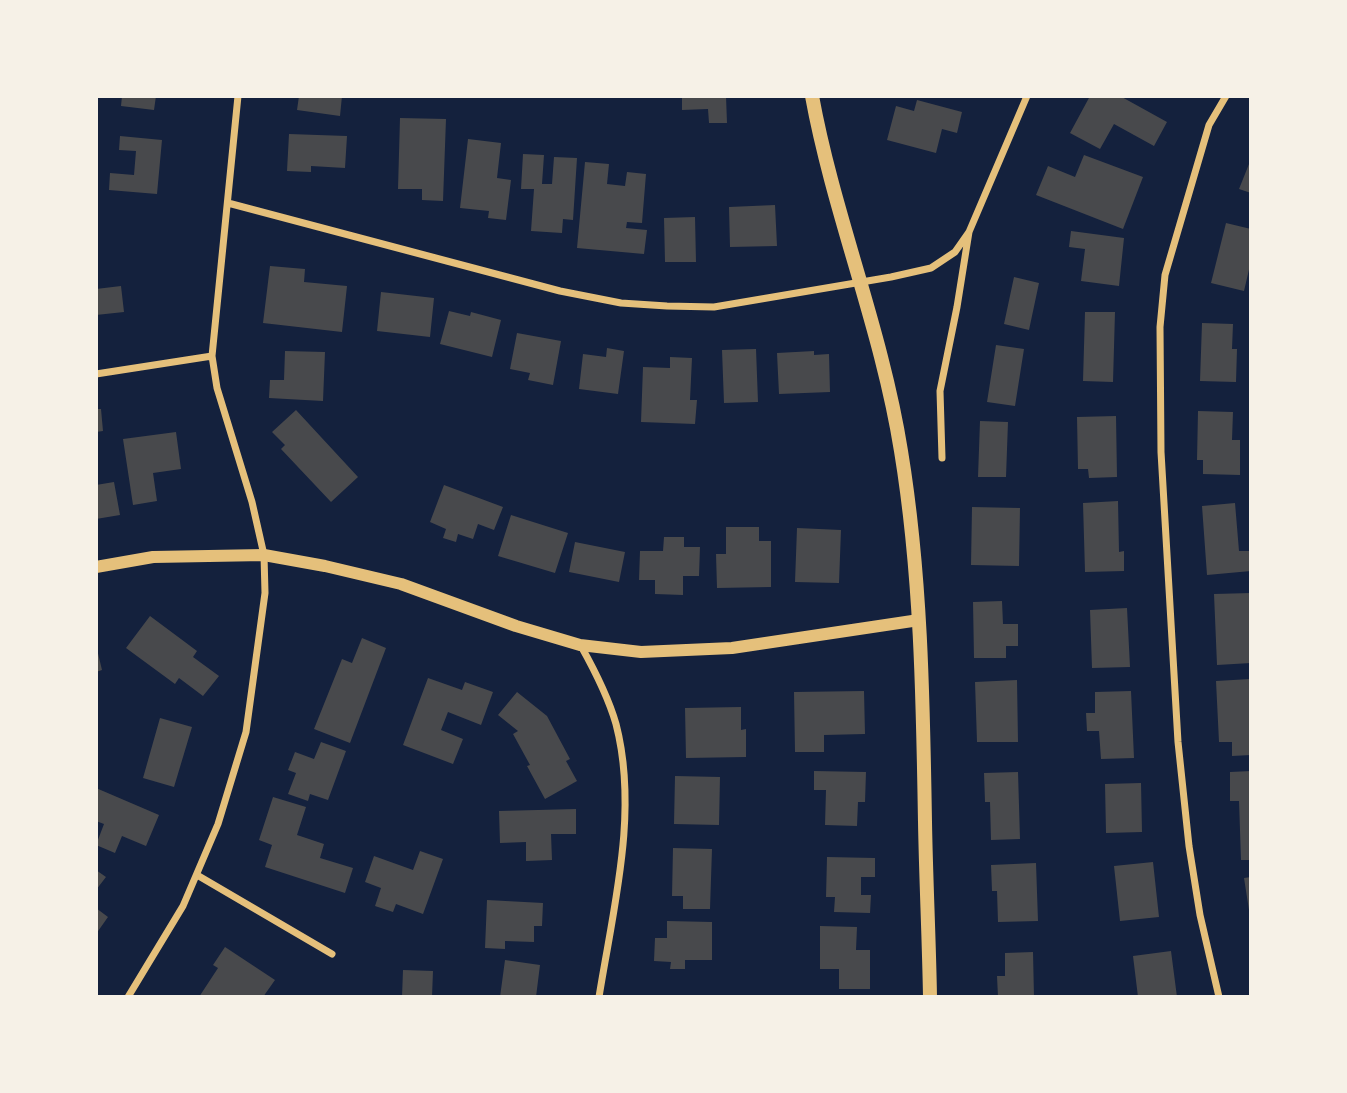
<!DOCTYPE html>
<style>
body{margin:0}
#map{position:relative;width:1347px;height:1093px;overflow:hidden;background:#14213d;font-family:"Space Grotesk",sans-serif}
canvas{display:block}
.frame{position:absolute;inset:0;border:98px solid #f6f1e7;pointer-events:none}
</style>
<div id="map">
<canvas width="1347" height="1093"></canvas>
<div class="frame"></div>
</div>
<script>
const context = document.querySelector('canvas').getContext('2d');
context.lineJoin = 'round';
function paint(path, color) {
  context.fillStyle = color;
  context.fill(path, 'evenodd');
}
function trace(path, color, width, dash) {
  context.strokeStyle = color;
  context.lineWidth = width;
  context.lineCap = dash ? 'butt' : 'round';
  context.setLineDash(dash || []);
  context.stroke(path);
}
paint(new Path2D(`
 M122 96H156L154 110 121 106Z
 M299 96H342L340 116 297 110Z
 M682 96H726L727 123H709L708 109 682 110Z
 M1090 96H1120L1167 122 1154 146 1114 124 1100 149 1070 133Z
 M917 100 962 112 957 133 942 129 936 153 887 140 896 106 914 111Z
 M400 118 446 119 443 201 422 200V189H398Z
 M289 134 347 136 345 168 311 166V172L287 171Z
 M120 136 162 140 157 194 109 190 110 173 134 175 136 151 119 150Z
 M468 139 501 143 497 178 511 180 506 220 488 218 489 211 460 208Z
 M523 154 544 155 542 184H552L554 157 577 158 573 220 563 219 562 233 531 231 534 189H521Z
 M1084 155 1143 177 1123 229 1036 195 1048 166 1075 177Z
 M1251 159V193L1239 189Z
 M585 162 609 164 607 184 625 186 627 172 646 174 642 223 627 222 626 228 647 230 644 254 577 248Z
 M775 205 777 246 730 247 729 207Z
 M695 217 696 262H665L664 218Z
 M1226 223 1251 229V261L1244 291 1211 283Z
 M1071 231 1124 238 1119 286 1081 281 1085 249 1069 247Z
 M270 266 305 269 304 282 347 286 342 332 263 323Z
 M1014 277 1039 283 1029 330 1004 324Z
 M121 286 124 312 96 315V289Z
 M381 292 434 298 430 337 377 331Z
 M449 311 470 316 471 312 501 320 492 357 440 344Z
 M1085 312H1115L1113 382 1083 381Z
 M1202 323 1233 324 1232 349H1237L1236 382 1200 381Z
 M517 333 561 341 553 385 528 380 530 373 510 369Z
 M996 345 1024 349 1015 406 987 402Z
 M607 348 624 351 618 394 579 389 583 354 606 357Z
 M756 349 758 402 724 403 722 350Z
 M285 351 325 352 323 401 269 398 270 380H284Z
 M814 351V355L829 354 830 392 779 394 777 353Z
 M670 357 692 358 690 400H697L695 424 641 422 643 367 670 368Z
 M96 409H101L103 431 96 432Z
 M296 410 358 477 331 502 281 449 285 445 272 432Z
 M1198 411 1233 412 1232 440H1240V475L1203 474V460H1197Z
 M1116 416 1117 477 1089 478 1088 469H1078L1077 417Z
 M980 421 1008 422 1006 477H978Z
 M176 432 181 469 153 473 157 501 133 505 123 439Z
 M114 482 120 515 96 519V485Z
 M444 485 503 507 494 530 478 524 473 539 458 534 456 542 443 538 446 529 430 522Z
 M1118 501 1119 552 1124 551V571L1085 572 1083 503Z
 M1235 503 1239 551H1251V571L1207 575 1202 506Z
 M972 507 1020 508 1019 566 971 565Z
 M511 515 568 533 555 573 498 556Z
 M726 527H759V541H771V587L717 588 716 554H726Z
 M797 528 841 530 839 583 795 582Z
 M664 537H684V547H700L699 576H683V595L655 594V580H639L640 551H663Z
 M575 542 625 552 619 582 569 572Z
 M1251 593V663L1217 665 1214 594Z
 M1002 601 1003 624H1018V646H1006V658H974L973 602Z
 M1127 608 1130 667 1092 668 1090 610Z
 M150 616 197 651 193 657 219 676 203 696 179 678 175 684 126 648Z
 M362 638 386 648 350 743 314 729 342 659 352 663Z
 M96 645 102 670 96 672Z
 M428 678 462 690 465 682 493 692 481 725 448 712 441 730 463 739 453 764 403 745Z
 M1250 679 1251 755 1232 756V742H1219L1216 681Z
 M1017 680 1018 742H977L975 682Z
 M864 691 865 734 824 735V752H795L794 692Z
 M1131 691 1134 758 1101 759 1099 731H1087L1086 713H1095V692Z
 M517 692 547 716 570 759 566 761 577 781 545 799 527 766 530 765 513 734 518 731 498 715Z
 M741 707V730L746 729V757L686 758 685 708Z
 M160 718 192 727 174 787 143 778Z
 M321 742 346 751 328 800 310 794 308 801 288 794 296 773 288 770 295 752 314 759Z
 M814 771 866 772 865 802H858L857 826 825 825 826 790H814Z
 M1251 771V860H1241L1239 801H1230V772Z
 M1018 772 1020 839 991 840 990 802H985L984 773Z
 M675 776 720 777 719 825 674 824Z
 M1141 783 1142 832 1106 833 1105 784Z
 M96 788 159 815 146 846 122 836 115 853 96 845 104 824 96 821Z
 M273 797 306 807 297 835 324 844 320 858 353 868 345 893 265 867 272 845 259 840Z
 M576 809V834H551L552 860 526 861V842L500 843 499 811Z
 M673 848 712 849 710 909H683V896H672Z
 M420 851 443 859 423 914 396 904 393 912 375 906 381 888 365 882 374 856 413 870Z
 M827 857 875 858V877H861V895H871L870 913 834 912 835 897H826Z
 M1153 862 1159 917 1120 921 1114 866Z
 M1036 863 1038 921 998 922 997 891H992L991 865Z
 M96 870 106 877 96 890Z
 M1251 877V910H1249L1244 878Z
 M487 900 543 903 542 926H534V942L505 941V949L485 948Z
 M96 908 108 917 96 934Z
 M667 921 712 922V960H685V969H670L671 962 654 961 655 938H667Z
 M820 926 857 927 856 950H870V989H839V969H820Z
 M225 947 275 980 263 997H199L218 968 213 965Z
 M1171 951 1177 997H1138L1133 956Z
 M1033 952 1034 997H998L997 976H1005V953Z
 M505 960 540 965 536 997H500Z
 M403 970 433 971 432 997H402Z`), '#48494c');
trace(new Path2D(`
 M228 203 560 291 621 303 667 306 714 307 891 277 931 268 955 252 969 232
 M96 374 212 356
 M942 458 940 391 957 307 969 232 1027 96
 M581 646C595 671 608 696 616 724 639 812 613 909 599 997
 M197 875 332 954
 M128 997 183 906 218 824 246 732 265 593 264 555 252 502 217 388 212 356 238 96
 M1219 997 1200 915 1189 846 1178 742 1161 452 1160 327 1165 275 1209 125 1226 96`), '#e5c07b', 7);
trace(new Path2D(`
 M96 567 153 557 264 555 325 566 401 584 516 626 580 645 641 652 732 648 919 620`), '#e5c07b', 12);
trace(new Path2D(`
 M812 96C834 216 882 330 901 451 921 573 923 698 925 822 926 880 929 938 930 997`), '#e5c07b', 14);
</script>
